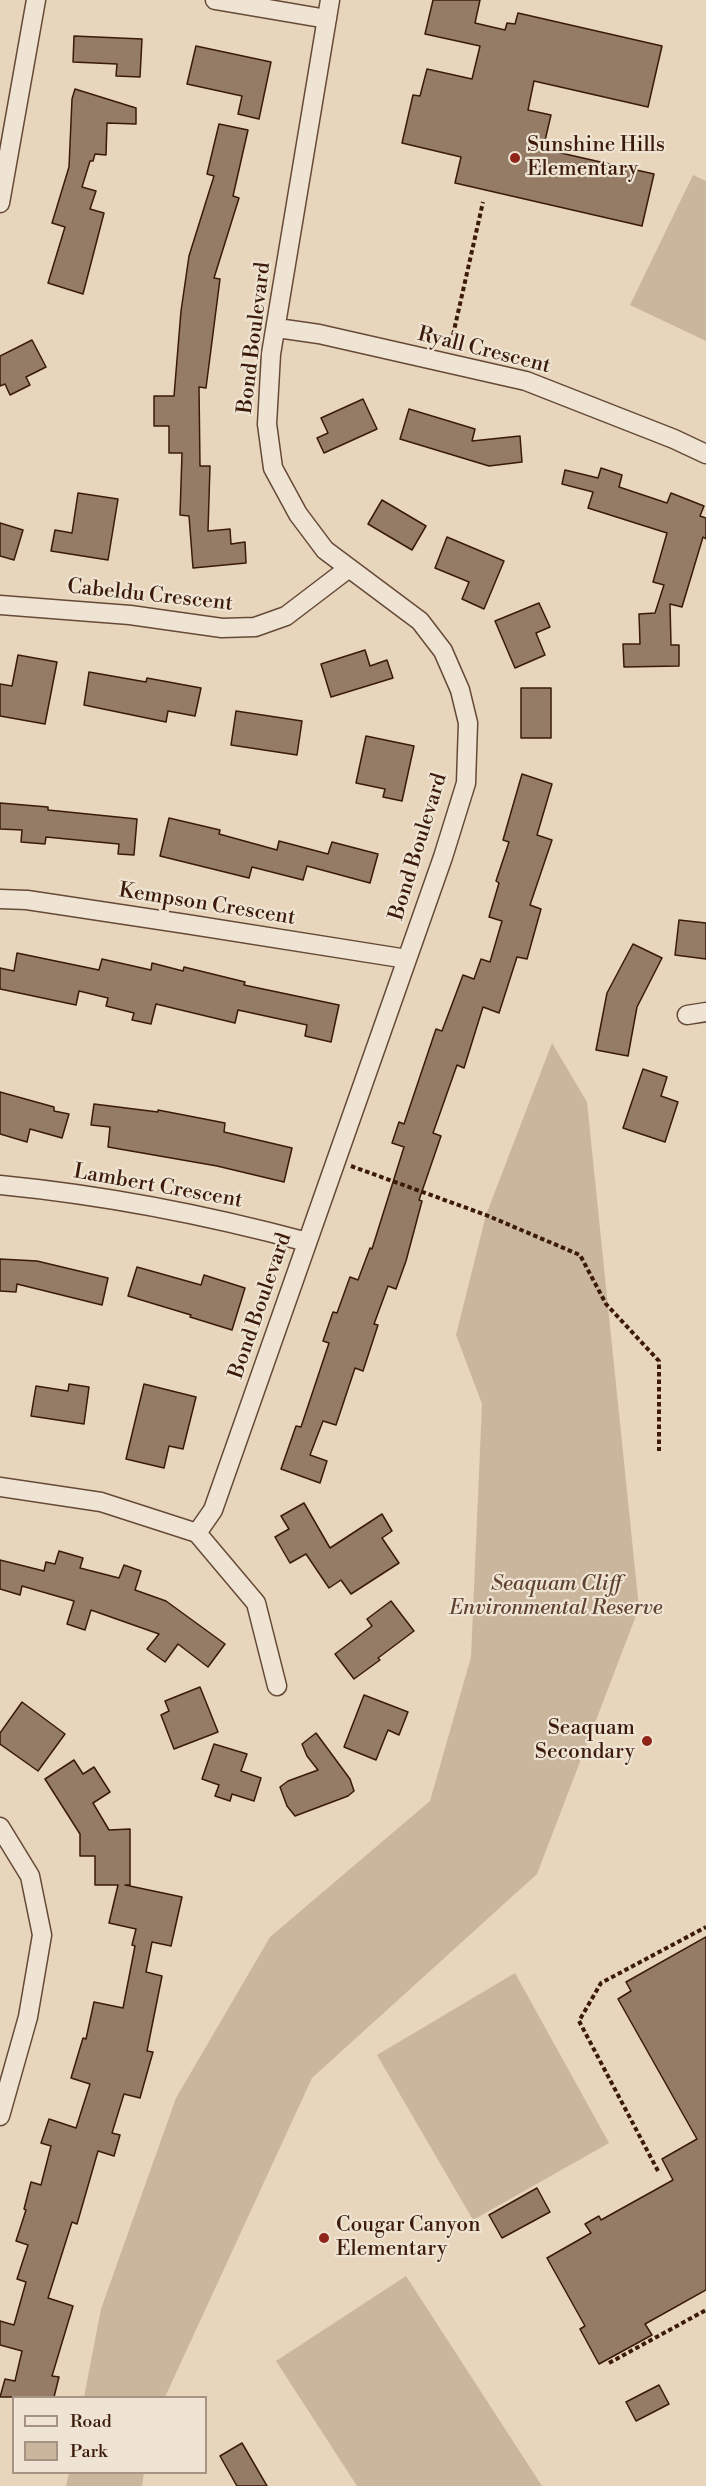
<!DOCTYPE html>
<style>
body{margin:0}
#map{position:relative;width:706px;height:2486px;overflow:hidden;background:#e7d6bb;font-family:"Libre Bodoni",serif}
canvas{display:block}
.legend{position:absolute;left:12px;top:2396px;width:195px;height:78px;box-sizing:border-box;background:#efe4d3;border:2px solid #a79383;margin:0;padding:8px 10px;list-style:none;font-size:18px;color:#3b1a0a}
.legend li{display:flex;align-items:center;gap:12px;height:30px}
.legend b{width:30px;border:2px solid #a79383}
</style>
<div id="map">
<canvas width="706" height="2486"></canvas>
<ul class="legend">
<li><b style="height:8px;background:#efe4d3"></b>Road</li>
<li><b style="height:16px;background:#cab69d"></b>Park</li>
</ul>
</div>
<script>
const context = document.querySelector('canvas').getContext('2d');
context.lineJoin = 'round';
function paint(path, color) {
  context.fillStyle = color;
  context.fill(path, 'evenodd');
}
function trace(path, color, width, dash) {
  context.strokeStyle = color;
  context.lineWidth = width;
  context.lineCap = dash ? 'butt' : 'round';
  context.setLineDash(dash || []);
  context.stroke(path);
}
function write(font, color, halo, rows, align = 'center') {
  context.font = font + ' "Libre Bodoni",serif';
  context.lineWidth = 4.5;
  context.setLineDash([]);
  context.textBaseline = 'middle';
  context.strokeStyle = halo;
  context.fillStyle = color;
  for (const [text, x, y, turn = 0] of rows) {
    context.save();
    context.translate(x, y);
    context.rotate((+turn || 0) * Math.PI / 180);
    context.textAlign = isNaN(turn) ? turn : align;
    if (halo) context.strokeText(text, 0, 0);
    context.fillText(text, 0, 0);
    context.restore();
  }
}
paint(new Path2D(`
 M693 175 706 181V341L630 305Z
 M552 1043 587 1102 639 1608 537 1874 312 2078 165 2397H84L101 2309 176 2098 270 1937 430 1801 471 1657 482 1404 456 1335 486 1215Z
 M515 1973 609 2143 473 2220 377 2055Z
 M406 2276 542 2486H357L276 2361Z
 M69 2473V2472L144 2473 142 2486H66Z`), '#cab69d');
const building = new Path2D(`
 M433 0H480L475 23 505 30 507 23 515 24 518 13 662 46 648 107 534 81 528 110 551 115 543 149 654 174 642 226 455 183 461 157 402 143 413 95 420 96 427 69 472 79 480 46 425 34Z
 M74 36 142 39 140 77 116 76 117 64 73 62Z
 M196 46 271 62 259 119 238 114 242 96 187 84Z
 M75 89 136 108V124L107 123 106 155 95 154 93 161H90L82 187 96 191 90 209 104 213 83 294 48 283 65 227 52 223 69 167 72 99Z
 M219 124 248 130 233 196 239 198 214 278 220 279 206 388 199 387 200 466H210L208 531 230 529 231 544 245 542 246 563 193 568 189 516 180 515 182 453H169V426H154V396H174L181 311 189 256 214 176 207 174Z
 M32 340 46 367 26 377 30 385 10 395 5 384 0 386V356Z
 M363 399 377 429 324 453 317 438 328 433 321 418Z
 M409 409 475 429 472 441 520 436 522 462 489 466 400 439Z
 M601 468 622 475 619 487 667 503 671 493 704 506 700 516 706 518V539L703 537 682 607 670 604 671 645H679V666L624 667 623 644H640L639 614 655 613 664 585 653 582 667 533 588 508 593 492 562 484 565 470 598 478Z
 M78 493 118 499 108 560 51 551 55 530 72 533Z
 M382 500 426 526 412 550 368 524Z
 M0 523 23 530 14 560 0 556Z
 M447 537 504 561 484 609 462 599 469 582 435 568Z
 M539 603 550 627 536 633 545 655 515 668 495 621Z
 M365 650 370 666 387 660 393 678 331 697 321 664Z
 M18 655 57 662 45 724 0 716V684L12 686Z
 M89 672 146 682 147 678 201 688 195 716 168 711 166 722 84 705Z
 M521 688H551V738H521Z
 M236 711 302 721 297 755 231 745Z
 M366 736 414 746 402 801 383 797 385 789 356 783Z
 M522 774 552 784 537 835 552 840 530 905 541 909 527 959 517 957 499 1013 483 1007 464 1068 457 1065 433 1133 441 1136 419 1200 422 1201 406 1261 396 1289 388 1286 374 1324 378 1325 363 1371 355 1368 336 1425 323 1421 310 1455 327 1461 320 1483 281 1469 296 1426 301 1427 329 1343 323 1341 333 1312 337 1313 350 1277 358 1280 370 1248 372 1249 404 1147 392 1143 399 1122 404 1124 436 1029 442 1031 463 975 474 979 481 959 490 962 502 921 489 917 499 883 496 881 509 842 503 840Z
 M0 803 48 807V810L137 819 134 855 118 854 119 844 46 837 45 844 21 842 22 830 0 829Z
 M169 818 220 830 219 834 277 850 279 841 328 854 332 842 378 854 370 883 307 866 303 880 252 867 249 878 160 856Z
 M679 920 706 923V959L675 955Z
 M633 944 662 958 637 1007 628 1056 596 1050 607 993Z
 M17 953 99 970 102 959 151 970 152 963 183 971 184 967 245 982 244 985 339 1005 331 1042 305 1036 307 1025 238 1010 235 1023 156 1004 151 1024 132 1020 134 1013 106 1006 108 998 79 991 76 1005 0 989V968L14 971Z
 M643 1069 667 1077 661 1096 678 1102 665 1142 623 1128Z
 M0 1092 54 1107V1111L69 1114 62 1138 30 1129 27 1142 0 1134Z
 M94 1104 158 1112V1110L225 1123 224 1132 292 1148 284 1182 217 1166 108 1147 110 1127 91 1125Z
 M0 1259 37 1261 108 1278 102 1305 17 1284 16 1292 0 1291Z
 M137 1267 201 1285 204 1275 245 1288 232 1330 190 1317 191 1315 128 1296Z
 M69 1384 89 1387 84 1424 31 1416 36 1386 68 1391Z
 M144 1384 196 1397 183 1449 169 1446 164 1468 126 1459Z
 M304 1503 330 1548 382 1514 392 1531 382 1538 399 1563 351 1594 341 1580 329 1588 306 1554 290 1563 275 1537 289 1529 281 1516Z
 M59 1551 83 1558 80 1568 119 1578 124 1565 141 1571 135 1590 166 1601 225 1644 208 1667 178 1644 165 1662 147 1649 159 1634 91 1610 85 1630 67 1624 74 1601 22 1586 20 1595 0 1589V1560L44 1571 46 1562 55 1564Z
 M391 1601 414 1631 378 1658 380 1660 354 1679 335 1654 372 1626 367 1619Z
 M200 1687 218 1732 174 1749 161 1715 169 1711 165 1701Z
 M364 1695 408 1712 399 1735 388 1730 376 1760 344 1747Z
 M22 1702 65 1734 38 1771 0 1744V1733Z
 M316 1733 350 1779 354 1791 348 1796 295 1816 287 1806 280 1787 288 1781 318 1770 307 1756 302 1744Z
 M214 1744 247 1754 241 1771 261 1778 254 1801 232 1794 230 1801 215 1796 219 1785 202 1779Z
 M74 1760 83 1774 94 1767 110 1792 93 1803 109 1830 130 1829V1885H125L182 1897 171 1946 152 1942 146 1972 162 1976 147 2051 153 2052 140 2098 124 2094 112 2133 120 2135 114 2156 98 2151 77 2224 72 2222 48 2298 73 2306 52 2376 59 2377 54 2397H0L5 2379 15 2381 22 2351 0 2345V2321L14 2325 26 2282 17 2279 28 2245 16 2241 26 2210 24 2209 31 2182 41 2185 51 2146 41 2143 49 2119 76 2128 90 2084 71 2078 83 2038 86 2039 94 2002 123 2008 135 1946 132 1945 136 1929 109 1923 118 1885H95V1856H80V1834L45 1779Z
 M706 1937V2290L645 2324 652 2335 599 2364 580 2329 585 2326 547 2258 591 2233 585 2224 599 2216 601 2220 673 2180 662 2159 697 2139 618 1999 631 1991 626 1982Z
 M537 2188 550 2212 502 2238 489 2215Z
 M659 2385 669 2404 636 2421 626 2402Z
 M242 2443 267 2486H237L220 2456Z`);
paint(building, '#947c66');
trace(building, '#3b1a0a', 1.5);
const street = new Path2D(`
 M215 0 327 19
 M0 203 36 0
 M277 328 319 334 526 381 674 439 706 454
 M0 605 130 615 222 628 255 627 286 616 349 568
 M0 899 27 900 186 924 407 959
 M687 1015 706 1012
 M0 1185C103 1195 207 1215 307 1242
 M0 1487 101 1502 197 1533 256 1603 277 1686
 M197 1533 213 1510 443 857 466 783 468 723 460 690 443 651 420 621 325 550 298 514 273 468 267 424 271 354 330 0
 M0 1827 30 1876 42 1935 28 2017 0 2116`);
trace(street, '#664936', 21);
trace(new Path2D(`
 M453 335 483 202
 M351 1166 486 1215 580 1255 606 1304 659 1361V1451
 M658 2171 579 2021 601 1983 706 1927
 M609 2363 706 2310`), '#3b1a0a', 4, [4.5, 3]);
trace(street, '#efe4d3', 18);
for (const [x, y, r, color] of [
 [515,158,6,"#8f2418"],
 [647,1741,6,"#8f2418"],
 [324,2238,6,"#8f2418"]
]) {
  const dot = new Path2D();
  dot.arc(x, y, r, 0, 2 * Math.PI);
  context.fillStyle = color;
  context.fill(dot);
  trace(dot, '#efe4d3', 2);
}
write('21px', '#3b1a0a', '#efe4d3', [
 ["Sunshine Hills",527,146],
 ["Elementary",527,170],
 ["Seaquam",635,1729,"right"],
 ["Secondary",635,1753,"right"],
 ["Cougar Canyon",336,2226],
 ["Elementary",336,2250]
], 'left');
write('21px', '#3b1a0a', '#efe4d3', [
 ["Bond Boulevard",255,338,-83],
 ["Ryall Crescent",484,351,14],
 ["Cabeldu Crescent",150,596,6],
 ["Bond Boulevard",419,847,-73],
 ["Kempson Crescent",207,905,9],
 ["Lambert Crescent",158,1187,10],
 ["Bond Boulevard",261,1306,-71]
]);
write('italic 21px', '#5f412f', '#efe4d3', [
 ["Seaquam Cliff",556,1585],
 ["Environmental Reserve",556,1609]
]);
</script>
